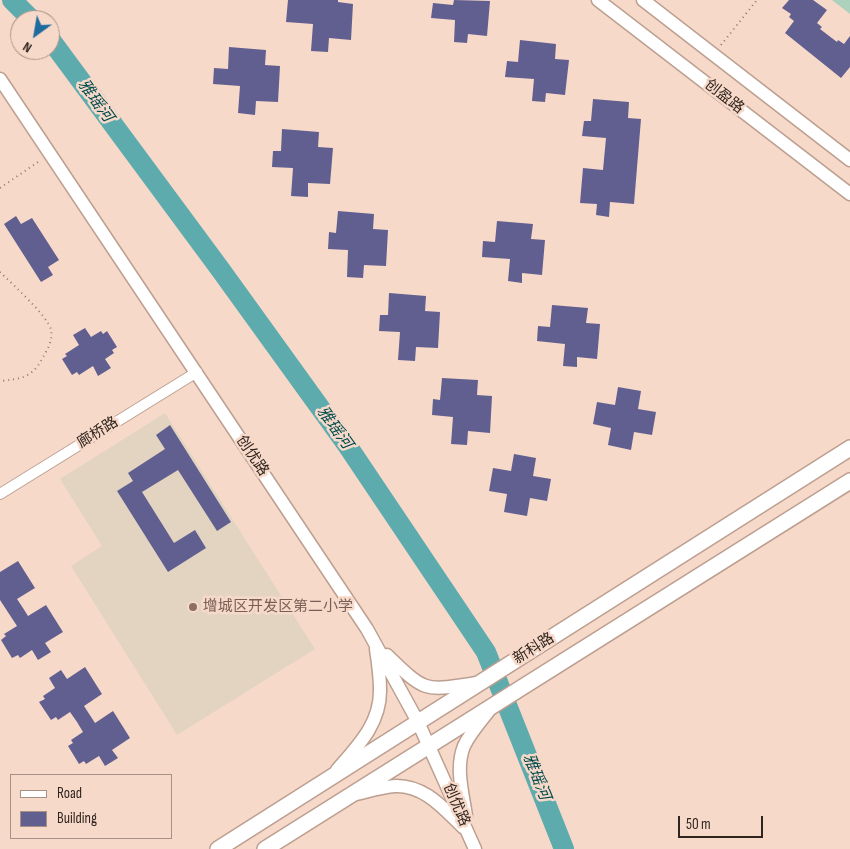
<!DOCTYPE html>
<meta charset="utf-8">
<style>
body{margin:0}
#map{position:relative;width:850px;height:849px;overflow:hidden;background:#f7d9c9;font-family:"Sofia Sans Condensed",sans-serif}
canvas{display:block}
.legend{position:absolute;left:10px;top:774px;width:162px;height:65px;box-sizing:border-box;background:#f7d9c9;border:1px solid #a79185;margin:0;padding:6px 9px;list-style:none;font-size:15px;color:#2f241e}
.legend li{display:flex;align-items:center;gap:10px;height:25px}
.legend b{width:25px;border:1px solid #a79185}
.north{position:absolute;left:10px;top:10px;width:50px;height:50px;box-sizing:border-box;background:#f7d9c9;border:1px solid #a79185;border-radius:50%;rotate:212deg;font-size:14px;font-weight:700;line-height:20px;text-align:center;color:#2f241e}
.north::after{content:'';display:block;margin:auto;width:18px;height:22px;background:#1e6b9e;clip-path:polygon(50% 0,100% 100%,50% 72%,0 100%)}
.scale{position:absolute;left:678px;top:816px;width:85px;height:22px;box-sizing:border-box;border:2px solid #2f241e;border-top:0;padding-left:6px;font-size:15px;line-height:18px;white-space:nowrap;color:#2f241e;-webkit-text-stroke:4px #f7d9c9;paint-order:stroke}
</style>
<div id="map">
<canvas width="850" height="849"></canvas>
<ul class="legend">
<li><b style="height:6px;background:#fff"></b>Road</li>
<li><b style="height:14px;background:#615f90"></b>Building</li>
</ul>
<div class="north">N</div>
<div class="scale">50 m</div>
</div>
<script>
const context = document.querySelector('canvas').getContext('2d');
context.lineJoin = 'round';
function paint(path, color) {
  context.fillStyle = color;
  context.fill(path, 'evenodd');
}
function trace(path, color, width, dash) {
  context.strokeStyle = color;
  context.lineWidth = width;
  context.lineCap = dash ? 'butt' : 'round';
  context.setLineDash(dash || []);
  context.stroke(path);
}
function write(font, color, halo, rows, align = 'center') {
  context.font = font + ' "Sofia Sans Condensed","Noto Sans SC",sans-serif';
  context.lineWidth = 5;
  context.setLineDash([]);
  context.textBaseline = 'middle';
  context.strokeStyle = halo;
  context.fillStyle = color;
  for (const [text, x, y, turn = 0] of rows) {
    context.save();
    context.translate(x, y);
    context.rotate((+turn || 0) * Math.PI / 180);
    context.textAlign = isNaN(turn) ? turn : align;
    if (halo) context.strokeText(text, 0, 0);
    context.fillText(text, 0, 0);
    context.restore();
  }
}
paint(new Path2D(`
 M165 413 315 649 177 735 71 566 102 546 60 479Z`), '#e2d4c1');
paint(new Path2D(`
 M832 0H850V14Z`), '#acd1bc');
trace(new Path2D(`
 M12 0 32 20
 M50 39 220 269 347 445 486 652 564 849`), '#5eabae', 20);
paint(new Path2D(`
 M288 0H338V2L353 4 351 40 329 38 328 52 311 51 313 24 286 22Z
 M454 0 490 1 487 36 468 34 467 43 454 42 455 20 431 18 433 3 453 5Z
 M789 0H813L827 10 817 23 822 27 820 29 837 42 838 40 844 44 850 36V67L841 78 785 33 794 21 789 17 791 14 782 8Z
 M520 40 556 44 555 59 569 60 565 95 546 93 545 102 532 101 534 79 505 77 507 61 518 62Z
 M229 47 266 50 265 65 280 66 278 102 256 101 255 115 238 113 240 86 213 84 214 68 228 69Z
 M593 99 629 102 628 118 641 119 634 204 610 202 609 217 596 215 597 204 580 203 583 168 603 170 606 138 582 136 584 121H591Z
 M282 129 319 132 318 147 333 148 330 184 308 183V197L291 196 293 168 272 167 273 151H281Z
 M338 211 374 214 373 229 388 230 386 266 364 265 363 278 347 277 348 250 328 249 329 232 336 233Z
 M16 216 21 224 32 218 59 260 48 267 53 275 41 282 4 224Z
 M497 221 533 224 531 239 545 240 542 275 522 273V283L508 281 510 259 482 257 483 241 495 242Z
 M389 293 426 296 425 311 440 312 438 348 416 347 415 361 398 360 400 332 379 331 380 315H388Z
 M552 305 588 308 586 323 600 324 597 359 577 357V367L563 366 565 344 537 341 538 326 550 327Z
 M85 328 91 337 101 331 103 334 107 331 117 347 112 350 114 353 105 359 111 368 98 376 93 366 79 375 77 372 72 375 62 359 67 356 65 354 79 345 73 335Z
 M442 378 478 380 477 395 492 396 490 433 468 431 467 445 451 444 453 417 432 415 433 399 440 400Z
 M618 387 641 391 638 409 656 412 652 435 634 432 631 450 608 445 611 428 593 424 597 402 615 405Z
 M170 425 231 522 217 531 178 470 142 492 174 543 195 530 206 548 168 572 117 491 133 481 128 473 165 449 156 435Z
 M514 454 536 458 533 476 551 479 547 501 530 498 527 516 504 512 507 494 489 491 493 468 511 471Z
 M18 561 35 588 17 599 23 608 28 616 46 605 63 632 45 643 51 652 38 660 32 650 20 658 18 655 12 658 1 640 6 636 4 634 17 626 0 600V572Z
 M85 667 102 694 84 706 95 723 113 711 130 738 112 750 118 758 105 766 99 756 86 764 84 761 79 764 68 746 73 743 71 740 83 732 77 722 70 712 58 720 56 717 51 720 39 702 45 699 43 696 55 688 49 678 61 670 67 679Z`), '#615f90');
const minor = new Path2D(`
 M0 494 197 372`);
const tertiary = new Path2D(`
 M598 0 850 194
 M643 0 850 160
 M0 79 367 629 418 722 475 849
 M387 655C426 693 424 691 477 683
 M337 770C358 746 381 723 380 689 380 676 378 662 376 649
 M356 794C369 791 382 787 395 786 425 785 444 809 464 828
 M466 816C463 794 455 768 464 746 470 733 482 720 491 708`);
const secondary = new Path2D(`
 M218 849 850 448
 M265 849 850 481`);
trace(minor, '#bc9f90', 12);
trace(tertiary, '#bc9f90', 15);
trace(secondary, '#bc9f90', 18);
trace(new Path2D(`
 M721 45 757 0
 M0 188 41 160
 M0 272C12 284 48 316 51 330 53 341 47 350 42 359 32 378 20 379 0 381`), '#8f7b70', 2, [1, 4]);
trace(minor, '#fff', 10);
trace(tertiary, '#fff', 12);
trace(secondary, '#fff', 15);
for (const [x, y, r, color] of [
 [193,607,5,"#8d6e63"]
]) {
  const dot = new Path2D();
  dot.arc(x, y, r, 0, 2 * Math.PI);
  context.fillStyle = color;
  context.fill(dot);
  trace(dot, '#f7d9c9', 2);
}
write('15px', '#2f241e', '#f7d9c9', [
 ["创盈路",724,97,38],
 ["廊桥路",98,433,-32],
 ["创优路",252,456,56],
 ["新科路",534,649,-32],
 ["创优路",456,805,67]
]);
write('15px', '#785e54', '#f7d9c9', [
 ["增城区开发区第二小学",203,607]
], 'left');
write('italic 16px', '#004b4e', '#f7d9c9', [
 ["雅瑶河",95,101,54],
 ["雅瑶河",334,428,54],
 ["雅瑶河",536,777,68]
]);
</script>
